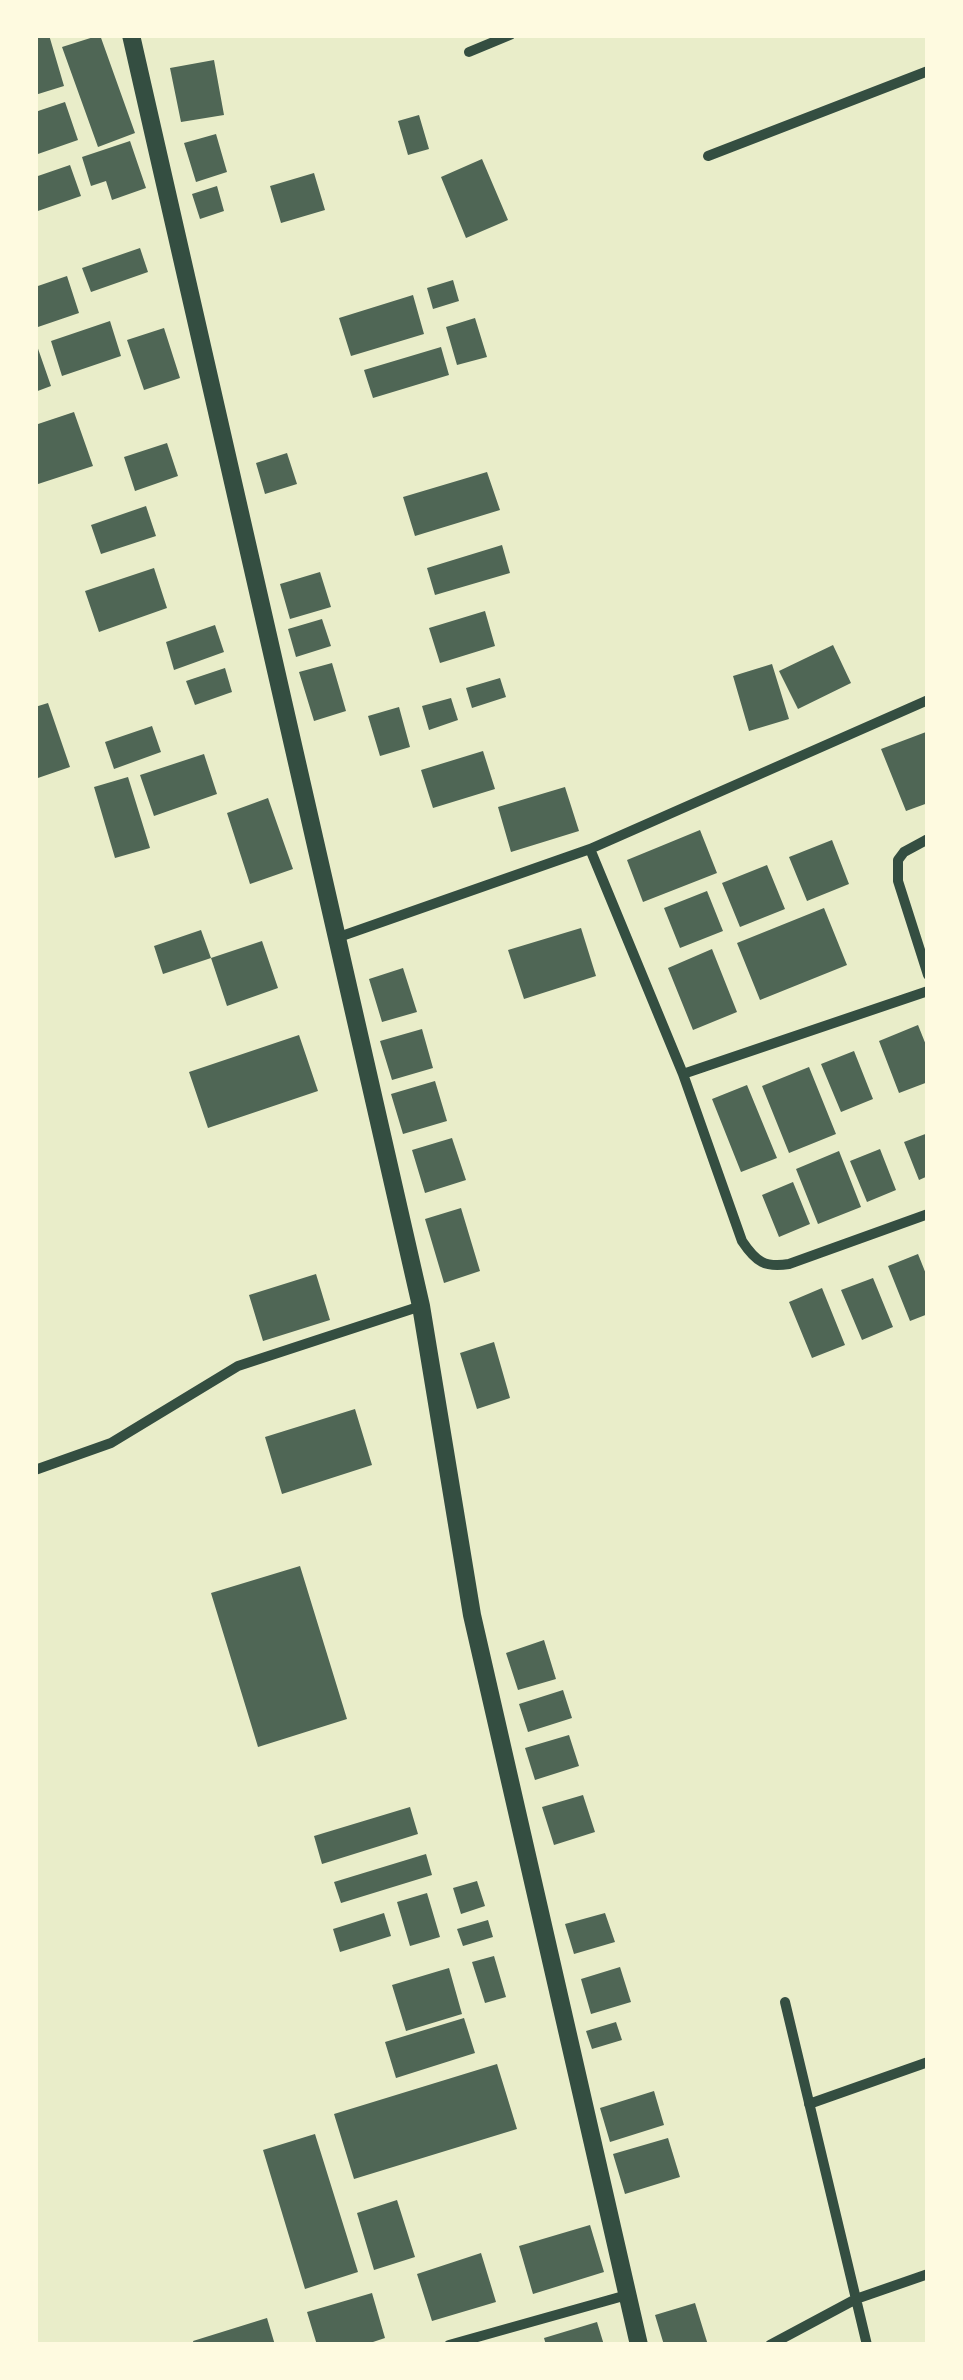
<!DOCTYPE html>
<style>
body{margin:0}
#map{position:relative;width:963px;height:2380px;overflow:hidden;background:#e9edc9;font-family:"Libre Baskerville",serif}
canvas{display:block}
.frame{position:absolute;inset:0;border:38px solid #fefae0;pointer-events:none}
</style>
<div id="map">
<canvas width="963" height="2380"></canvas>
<div class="frame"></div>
</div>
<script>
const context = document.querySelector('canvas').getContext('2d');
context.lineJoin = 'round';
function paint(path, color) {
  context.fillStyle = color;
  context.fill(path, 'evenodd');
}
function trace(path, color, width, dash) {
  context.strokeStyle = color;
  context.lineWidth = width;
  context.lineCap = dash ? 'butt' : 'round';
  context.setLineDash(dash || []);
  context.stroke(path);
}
paint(new Path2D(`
 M35 35H49L64 86 35 95Z
 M100 35 135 133 98 147 62 47Z
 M214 60 224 115 181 122 170 68Z
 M65 102 78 140 35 155V112Z
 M419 115 429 149 408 155 398 121Z
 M216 134 227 172 196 182 184 143Z
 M130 141 146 188 112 200 106 181 91 186 82 157Z
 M482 159 508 220 466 238 441 177Z
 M70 165 81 196 35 212V177Z
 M314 173 325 210 281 223 270 186Z
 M217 186 224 211 200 219 192 194Z
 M140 248 148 272 91 292 82 268Z
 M67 276 79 313 35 328V287Z
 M453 280 459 301 433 309 427 288Z
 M413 295 424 334 351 356 339 318Z
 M475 318 487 357 457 365 446 327Z
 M110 321 121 356 62 376 51 341Z
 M164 328 180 378 144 390 127 340Z
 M35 340 51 386 35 392Z
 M441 347 449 375 373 398 364 370Z
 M74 412 93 466 35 485V425Z
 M167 443 178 476 135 491 124 457Z
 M287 453 297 484 265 494 256 463Z
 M487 472 500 510 415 536 403 497Z
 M146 506 156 536 101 554 91 525Z
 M502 545 510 573 435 595 427 568Z
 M154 568 167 608 99 632 85 591Z
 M320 572 331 607 290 619 280 584Z
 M485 611 495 646 440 663 429 628Z
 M322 619 331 646 296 657 288 629Z
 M215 625 224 652 174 670 166 642Z
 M833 645 851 683 798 709 779 671Z
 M332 663 346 711 314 721 299 672Z
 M772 664 789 719 749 731 733 676Z
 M225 668 232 692 195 705 186 681Z
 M500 678 506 697 472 708 466 688Z
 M451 698 458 720 429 730 422 706Z
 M48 703 70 767 35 779V707Z
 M399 707 410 747 380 756 368 716Z
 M152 726 161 752 114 769 105 742Z
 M926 732 928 803 906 811 881 749Z
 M483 751 495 789 433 808 421 770Z
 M204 754 217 794 154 816 140 775Z
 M128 777 150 848 115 858 94 787Z
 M565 787 579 831 511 852 498 807Z
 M268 798 293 869 250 884 227 813Z
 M700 830 717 873 643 902 627 860Z
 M832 840 849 884 807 901 789 857Z
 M767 865 785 909 740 927 722 883Z
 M707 891 723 931 680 948 664 908Z
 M824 908 847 965 760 1000 737 943Z
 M581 928 596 976 524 999 508 950Z
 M201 930 211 958 163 974 154 946Z
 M262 941 278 988 227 1006 211 958Z
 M712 949 737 1012 693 1030 668 968Z
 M403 968 417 1012 382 1022 369 979Z
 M918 1025 928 1050V1082L899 1093 879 1041Z
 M422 1029 433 1068 392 1080 380 1041Z
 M299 1035 318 1091 208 1128 189 1072Z
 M854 1051 873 1099 841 1112 821 1064Z
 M809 1067 836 1134 789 1153 762 1086Z
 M435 1081 447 1121 403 1134 391 1094Z
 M747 1085 777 1158 741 1172 712 1099Z
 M928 1133V1176L919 1180 904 1142Z
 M452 1138 466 1180 425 1193 412 1150Z
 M880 1149 896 1190 867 1202 850 1161Z
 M839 1151 861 1207 818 1224 796 1169Z
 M793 1182 810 1224 779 1237 762 1195Z
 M461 1208 480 1271 444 1283 425 1219Z
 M918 1254 928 1279V1314L910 1321 888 1266Z
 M316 1274 330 1320 263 1341 249 1295Z
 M873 1278 893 1327 862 1340 841 1290Z
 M822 1288 845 1345 812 1358 789 1302Z
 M494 1342 510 1398 477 1409 460 1353Z
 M355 1409 372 1465 282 1494 265 1437Z
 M300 1566 347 1719 258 1747 211 1593Z
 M544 1640 556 1679 518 1690 506 1653Z
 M563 1690 572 1718 528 1732 519 1704Z
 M569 1735 579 1766 535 1780 525 1748Z
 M583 1795 595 1832 554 1845 542 1807Z
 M410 1807 418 1834 322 1864 314 1836Z
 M426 1854 432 1875 341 1903 334 1882Z
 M477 1881 485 1906 461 1914 453 1888Z
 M427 1893 440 1937 410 1946 397 1902Z
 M384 1913 391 1936 340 1952 333 1929Z
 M605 1913 615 1942 574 1954 565 1924Z
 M488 1920 493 1937 463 1946 457 1929Z
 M494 1956 506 1997 485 2003 472 1962Z
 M620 1967 631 2002 591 2014 581 1979Z
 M449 1968 462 2014 406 2031 392 1985Z
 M464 2018 475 2053 396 2078 385 2042Z
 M616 2022 622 2040 592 2049 586 2031Z
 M497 2064 517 2129 354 2179 334 2114Z
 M654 2091 664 2125 610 2142 600 2108Z
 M315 2134 358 2272 305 2289 263 2150Z
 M668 2138 680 2177 625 2194 613 2154Z
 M397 2200 415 2257 374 2270 357 2213Z
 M590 2225 604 2272 533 2294 519 2246Z
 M481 2253 496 2302 432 2321 417 2274Z
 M372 2293 385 2338 364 2345H317L307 2312Z
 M695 2303 708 2345H664L655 2315Z
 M267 2318 275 2345H194L193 2341Z
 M597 2322 604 2345H546L544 2338Z`), '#4f6655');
trace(new Path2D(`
 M469 52 510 35
 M708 156 928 71
 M928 839 904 852 898 860V881L928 975
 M590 849 683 1074 742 1241C756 1262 765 1268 789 1264L928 1214
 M339 937 590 849 928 700
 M683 1074 928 991
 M35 1470 111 1443 238 1366 421 1306
 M785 2002 867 2345
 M809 2104 928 2062
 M449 2345 627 2295
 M770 2345 856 2299 928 2274`), '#344e41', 10);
trace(new Path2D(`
 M131 35 421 1306 472 1615 639 2345`), '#344e41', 18);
</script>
